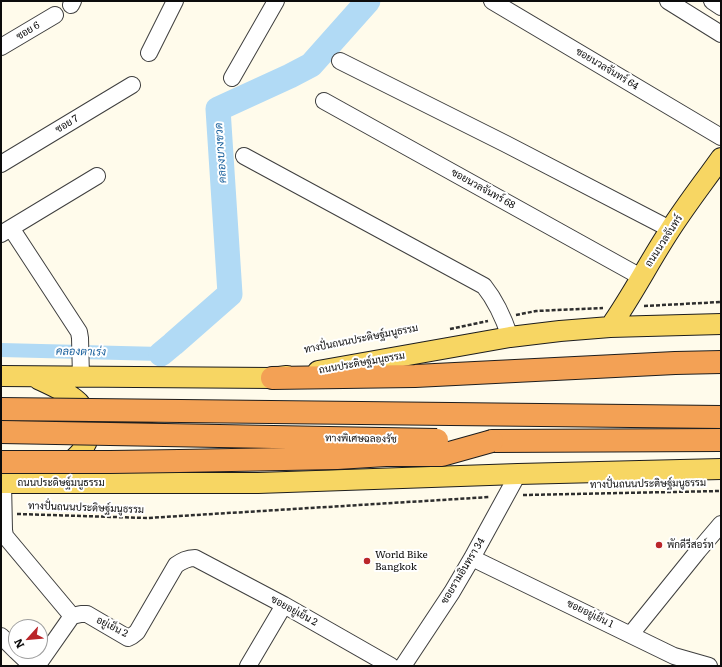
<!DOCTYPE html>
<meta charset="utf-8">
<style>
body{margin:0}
#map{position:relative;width:722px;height:667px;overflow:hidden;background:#fffbeb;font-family:Literata,serif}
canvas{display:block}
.frame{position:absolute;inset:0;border:2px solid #0c0c0c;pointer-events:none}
.north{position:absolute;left:8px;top:619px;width:40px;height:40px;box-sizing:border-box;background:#fff;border:1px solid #9e9e9e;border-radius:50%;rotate:243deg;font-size:11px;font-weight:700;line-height:16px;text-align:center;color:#0c0c0c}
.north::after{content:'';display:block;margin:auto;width:14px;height:18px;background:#ba262a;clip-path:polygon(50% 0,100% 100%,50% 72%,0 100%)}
</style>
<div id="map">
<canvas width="722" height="667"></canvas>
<div class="frame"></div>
<div class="north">N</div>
</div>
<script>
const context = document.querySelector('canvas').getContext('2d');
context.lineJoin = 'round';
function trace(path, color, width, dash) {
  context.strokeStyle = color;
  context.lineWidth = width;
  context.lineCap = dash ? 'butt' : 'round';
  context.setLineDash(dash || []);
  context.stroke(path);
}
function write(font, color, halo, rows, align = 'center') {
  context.font = font + ' Literata,Sarabun,serif';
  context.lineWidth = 4;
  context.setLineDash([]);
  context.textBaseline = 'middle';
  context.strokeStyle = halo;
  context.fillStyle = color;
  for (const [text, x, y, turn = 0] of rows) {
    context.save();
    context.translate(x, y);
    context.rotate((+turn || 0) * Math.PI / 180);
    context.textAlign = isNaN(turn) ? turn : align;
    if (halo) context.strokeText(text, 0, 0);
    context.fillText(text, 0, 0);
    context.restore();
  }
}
trace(new Path2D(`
 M1 350 161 354`), '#b1daf5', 14);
trace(new Path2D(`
 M161 354 173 344 230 294 218 109 290 76 311 65 368 1`), '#b1daf5', 25);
const minor = new Path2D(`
 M492 1 721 137
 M668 1 721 34
 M712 1 721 7
 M71 5 73 1
 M1 47 55 15
 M149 53 175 1
 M340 61 506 144 670 229
 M232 78 276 1
 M324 101 641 277
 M244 156 484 286C496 301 504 319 510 337
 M1 164 132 85
 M11 228 79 332 80 338 81 377
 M1 234 97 176
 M3 483 4 530 5 536 72 616
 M472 558 674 656 709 666
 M631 634 698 551 721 524
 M1 636 16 651
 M16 651 32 666
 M37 666 72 616 81 614H87L128 638 132 636 137 632 176 565C182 561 187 558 195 558L284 605 391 666
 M248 666 284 605
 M403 666 452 592 472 558 518 474`);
const major = new Path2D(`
 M610 327C632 296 649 262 670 230 686 205 704 182 721 158
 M318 371 510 337 560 331 610 327 721 324
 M1 376 272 378 287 376
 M38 379C51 385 65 391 76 400 80 403 83 408 85 413 88 418 89 424 89 431 88 449 75 459 61 469
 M1 483H258L518 474 721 469`);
const highway = new Path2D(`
 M272 378 415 376 675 363 721 362
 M492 441 721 440`);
trace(minor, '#3f3f3f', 18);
trace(major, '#1d1d1d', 22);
trace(highway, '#1d1d1d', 24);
trace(new Path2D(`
 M644 306 721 302
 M516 315 536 311 603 308
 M450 329 488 321
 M523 495 721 491
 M17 514 147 518 490 497`), '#2e2e2e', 2.5, [4, 2]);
trace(minor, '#fff', 16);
trace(major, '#f7d663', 20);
trace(highway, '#f3a155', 22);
const highwayBridge = new Path2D(`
 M1 409 721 417
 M1 432 437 440
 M1 462H110L179 461 337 458 386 455H442L492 441`);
trace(highwayBridge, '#1d1d1d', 24, []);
trace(highwayBridge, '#f3a155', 22);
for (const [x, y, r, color] of [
 [659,545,4,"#ba262a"],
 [367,561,4,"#ba262a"]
]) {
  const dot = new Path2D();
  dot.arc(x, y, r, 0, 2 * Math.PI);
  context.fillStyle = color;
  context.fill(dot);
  trace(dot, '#fff', 1.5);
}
write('10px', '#0c0c0c', '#fff', [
 ["ซอย 6",28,31,-31],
 ["ซอยนวลจันทร์ 64",607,69,31],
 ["ซอย 7",67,124,-31],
 ["ซอยนวลจันทร์ 68",483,189,29],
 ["ถนนนวลจันทร์",664,241,-57],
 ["ทางปั่นถนนประดิษฐ์มนูธรรม",361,339,-11],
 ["ถนนประดิษฐ์มนูธรรม",362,363,-10],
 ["ทางพิเศษฉลองรัช",361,439,1],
 ["ถนนประดิษฐ์มนูธรรม",61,483],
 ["ทางปั่นถนนประดิษฐ์มนูธรรม",648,484,-1],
 ["ทางปั่นถนนประดิษฐ์มนูธรรม",86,508,2],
 ["ซอยรามอินทรา 34",463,571,-59],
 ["ซอยอยู่เย็น 2",294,611,29],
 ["ซอยอยู่เย็น 1",590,614,26],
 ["อยู่เย็น 2",112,627,27]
]);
write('10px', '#0c0c0c', '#fff', [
 ["พักดีรีสอร์ท",667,545],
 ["World Bike",375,555],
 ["Bangkok",375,567]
], 'left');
write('italic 11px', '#175f9c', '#fff', [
 ["คลองบางขวด",221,153,-94],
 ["คลองตาเร่ง",81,352,1]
]);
</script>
